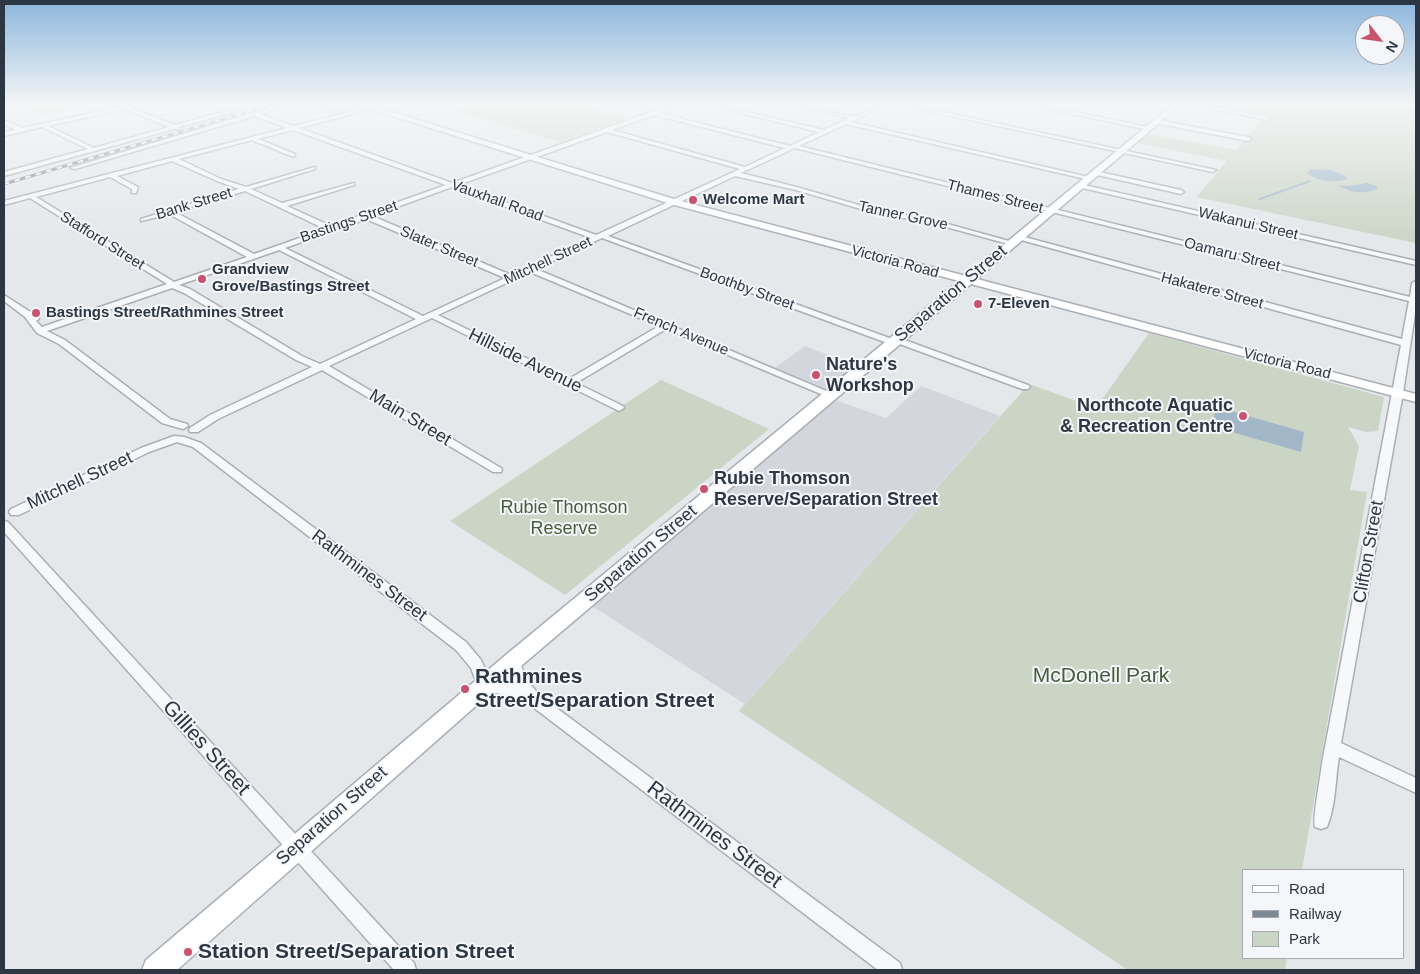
<!DOCTYPE html>
<style>
body{margin:0}
#map{position:relative;width:1420px;height:974px;overflow:hidden;background:#e5e8eb;font-family:Arial,sans-serif}
canvas{display:block}
.frame{position:absolute;inset:0;border:5px solid #2d3743;pointer-events:none}
.legend{position:absolute;left:1242px;top:869px;width:162px;height:90px;box-sizing:border-box;background:#f4f6f9;border:1px solid #a4aab0;margin:0;padding:6px 9px;list-style:none;font-size:15px;color:#2d3743}
.legend li{display:flex;align-items:center;gap:10px;height:25px}
.legend b{width:25px;border:1px solid #a4aab0}
.north{position:absolute;left:1355px;top:15px;width:50px;height:50px;box-sizing:border-box;background:#f4f6f9;border:1px solid #a4aab0;border-radius:50%;rotate:120deg;font-size:14px;font-weight:700;line-height:20px;text-align:center;color:#2d3743}
.north::after{content:'';display:block;margin:auto;width:18px;height:22px;background:#c7536e;clip-path:polygon(50% 0,100% 100%,50% 72%,0 100%)}
</style>
<div id="map">
<canvas width="1420" height="974"></canvas>
<div class="frame"></div>
<ul class="legend">
<li><b style="height:6px;background:#fff"></b>Road</li>
<li><b style="height:6px;background:#7f8994"></b>Railway</li>
<li><b style="height:14px;background:#cbd5c6"></b>Park</li>
</ul>
<div class="north">N</div>
</div>
<script>
const context = document.querySelector('canvas').getContext('2d');
context.lineJoin = 'round';
function paint(path, color) {
  context.fillStyle = color;
  context.fill(path, 'evenodd');
}
function trace(path, color, width, dash) {
  context.strokeStyle = color;
  context.lineWidth = width;
  context.lineCap = dash ? 'butt' : 'round';
  context.setLineDash(dash || []);
  context.stroke(path);
}
function write(font, color, halo, rows, align = 'center') {
  context.font = font + ' Arial,sans-serif';
  context.lineWidth = 4;
  context.setLineDash([]);
  context.textBaseline = 'middle';
  context.strokeStyle = halo;
  context.fillStyle = color;
  for (const [text, x, y, turn = 0] of rows) {
    context.save();
    context.translate(x, y);
    context.rotate((+turn || 0) * Math.PI / 180);
    context.textAlign = isNaN(turn) ? turn : align;
    if (halo) context.strokeText(text, 0, 0);
    context.fillText(text, 0, 0);
    context.restore();
  }
}
paint(new Path2D(`
 M303 105H372L334 115Z
 M805 346 857 366 828 389 775 368Z
 M921 386 1000 416 745 704 592 606 835 400 886 418Z`), '#d3d7dd');
paint(new Path2D(`
 M21 105H61L70 109 42 115Z
 M479 105H574L627 119 559 142 457 111Z
 M1202 105H1416V243L1196 197 1227 161 1137 143 1148 134 1236 150 1264 118 1269 119 1270 117Z
 M1149 333 1384 397 1378 431 1366 432 1348 427 1359 446 1350 490 1367 492 1302 870H1244V958H1287L1285 970H1128L739 711 1029 384 1096 408Z
 M661 380 769 429 565 595 450 521Z`), '#cbd5c6');
paint(new Path2D(`
 M1311 169 1331 170 1346 176 1347 179C1335 184 1317 181 1307 173Z
 M1367 183 1377 186V189C1363 195 1350 193 1338 185L1349 186Z
 M1217 407 1304 432 1301 452 1211 426Z`), '#a2b8c9');
trace(new Path2D(`
 M1260 199 1310 181`), '#a2b8c9', 2);
const street = new Path2D(`
 M129 105H139L130 108 175 125 249 105H257L179 127V129H174L4 176V172L88 149 42 127 4 136V132L16 130 4 124V120L22 128ZM125 109 169 127 94 148 48 126Z
 M279 105H287L260 114 293 126 371 107V109L299 128 452 183 654 111 634 105C642 105 650 109 658 109 665 109 671 105 678 105L659 113 790 146 819 132 707 105H716L824 130 849 118 794 105C814 105 832 114 851 116 862 117 873 105 884 105L851 122 1093 178 1090 180 846 124 799 146 1410 297 1412 283 1416 281V307L1403 393 1341 743 1416 778V793L1339 757C1335 780 1336 805 1327 827L1321 829 1315 827C1312 819 1321 775 1322 763L1401 345 1014 238 1021 236 1402 339 1409 301 795 148 741 173 800 188 890 214 919 216 1016 243 1012 245 917 219 888 217 796 190 735 176 608 236 892 339 899 338 1028 385 1030 387 1028 389H1022L897 343 890 344 602 238 536 269 836 395 834 397H828L666 329 576 383 623 406 624 408 619 411 432 318 329 366 501 468 502 470 501 472H493L322 370 218 419 198 432H190L189 430 190 428 210 415 312 367 296 360 184 293 172 288 47 331 65 340 170 419 187 424 188 426 183 429 162 423 59 344 37 333 25 317 4 301V295L38 317 39 319 36 321 42 327 167 284 30 198 4 205V201L287 128 255 116 75 169 70 168ZM654 115 785 148 745 167 612 130ZM293 130 446 185 331 226 287 206 354 185V183L282 203 251 189 315 169V167L246 187 221 179 179 159 252 140 291 156H295V154L258 139ZM607 132 740 169 596 235 458 185ZM172 161 217 181 239 189 141 219V221L169 214 247 257 174 282 36 197 110 177 132 189V193H136L138 187 117 176ZM452 187 591 238 511 275 372 216ZM245 191 325 229 254 254 175 212ZM366 219 505 278 423 316 285 248ZM279 250 416 319 320 364 302 356 190 289 179 285ZM530 272 659 326 569 379 438 315Z
 M900 105H910L1216 170 1213 172Z
 M1030 105H1041L1152 128 1149 130Z
 M1195 105H1206L1270 118 1267 120Z
 M1157 120 1248 137 1251 139 1248 141 1155 123Z
 M1095 171 1181 190 1184 192 1181 194 1093 174V172Z
 M1080 184 1416 261V265L1078 187V185Z
 M174 436 184 437 201 443 466 642 481 660 490 680 514 685C510 676 504 666 509 656L514 654 519 656 524 676 539 695 900 963 902 970H878L529 704 509 696 479 689 471 668 456 650 193 447 177 442 149 452 19 515H11L9 512 11 509 141 448Z
 M4 521 8 522 414 963 416 970H394L4 532Z`);
const secondary = new Path2D(`
 M358 105H369L677 200 966 276 1172 105H1180L977 279 1416 394V402L971 284 521 666 177 970H142L146 960 507 654 959 281 671 204Z`);
trace(street, '#aaafb5', 3);
trace(secondary, '#aaafb5', 3);
paint(street, '#f7f8fa');
paint(secondary, '#fff');
const rail = new Path2D(`
 M4 184 271 105`);
trace(rail, '#7f8994', 3);
trace(rail, '#f4f6f9', 2, [5.5]);
const sky = context.createLinearGradient(0, 0, 0, 242);
sky.addColorStop(0, '#8cb6dc');
sky.addColorStop(0.43, '#f3f5f6');
sky.addColorStop(1, '#f3f5f600');
context.fillStyle = sky;
context.fillRect(0, 0, 1420, 242);
for (const [x, y, r, color] of [
 [693,200,5,"#c7536e"],
 [202,279,5,"#c7536e"],
 [978,304,5,"#c7536e"],
 [36,313,5,"#c7536e"],
 [816,375,5,"#c7536e"],
 [1243,416,5,"#c7536e"],
 [704,489,5,"#c7536e"],
 [465,689,5,"#c7536e"],
 [188,952,5,"#c7536e"]
]) {
  const dot = new Path2D();
  dot.arc(x, y, r, 0, 2 * Math.PI);
  context.fillStyle = color;
  context.fill(dot);
  trace(dot, '#f4f6f9', 2);
}
write('15px', '#2d3743', '#f4f6f9', [
 ["Thames Street",995,197,14],
 ["Vauxhall Road",497,201,20],
 ["Bank Street",194,204,-17],
 ["Tanner Grove",903,216,12],
 ["Bastings Street",349,222,-19],
 ["Wakanui Street",1248,224,13],
 ["Stafford Street",102,241,32],
 ["Slater Street",439,247,23],
 ["Oamaru Street",1232,255,14],
 ["Mitchell Street",548,261,-25],
 ["Victoria Road",895,262,15],
 ["Boothby Street",747,289,20],
 ["Hakatere Street",1212,291,15],
 ["French Avenue",681,332,23],
 ["Victoria Road",1287,364,14]
]);
write('bold 15px', '#2d3743', '#f4f6f9', [
 ["Welcome Mart",703,200],
 ["Grandview",212,270],
 ["Grove/Bastings Street",212,287],
 ["7-Eleven",988,304],
 ["Bastings Street/Rathmines Street",46,313]
], 'left');
write('18px', '#2d3743', '#f4f6f9', [
 ["Separation Street",951,294,-40],
 ["Hillside Avenue",525,361,26],
 ["Main Street",410,418,31],
 ["Mitchell Street",80,481,-25],
 ["Clifton Street",1369,552,-80],
 ["Separation Street",641,554,-40],
 ["Rathmines Street",369,576,37],
 ["Separation Street",332,816,-41]
]);
write('bold 18px', '#2d3743', '#f4f6f9', [
 ["Nature's",826,365],
 ["Workshop",826,386],
 ["Northcote Aquatic",1233,406,"right"],
 ["& Recreation Centre",1233,427,"right"],
 ["Rubie Thomson",714,479],
 ["Reserve/Separation Street",714,500]
], 'left');
write('18px', '#455e3b', '#f4f6f9', [
 ["Rubie Thomson",564,508],
 ["Reserve",564,529]
]);
write('21px', '#455e3b', '#f4f6f9', [
 ["McDonell Park",1101,676]
]);
write('bold 21px', '#2d3743', '#f4f6f9', [
 ["Rathmines",475,677],
 ["Street/Separation Street",475,701],
 ["Station Street/Separation Street",198,952]
], 'left');
write('21px', '#2d3743', '#f4f6f9', [
 ["Gillies Street",206,748,48],
 ["Rathmines Street",714,835,37]
]);
</script>
